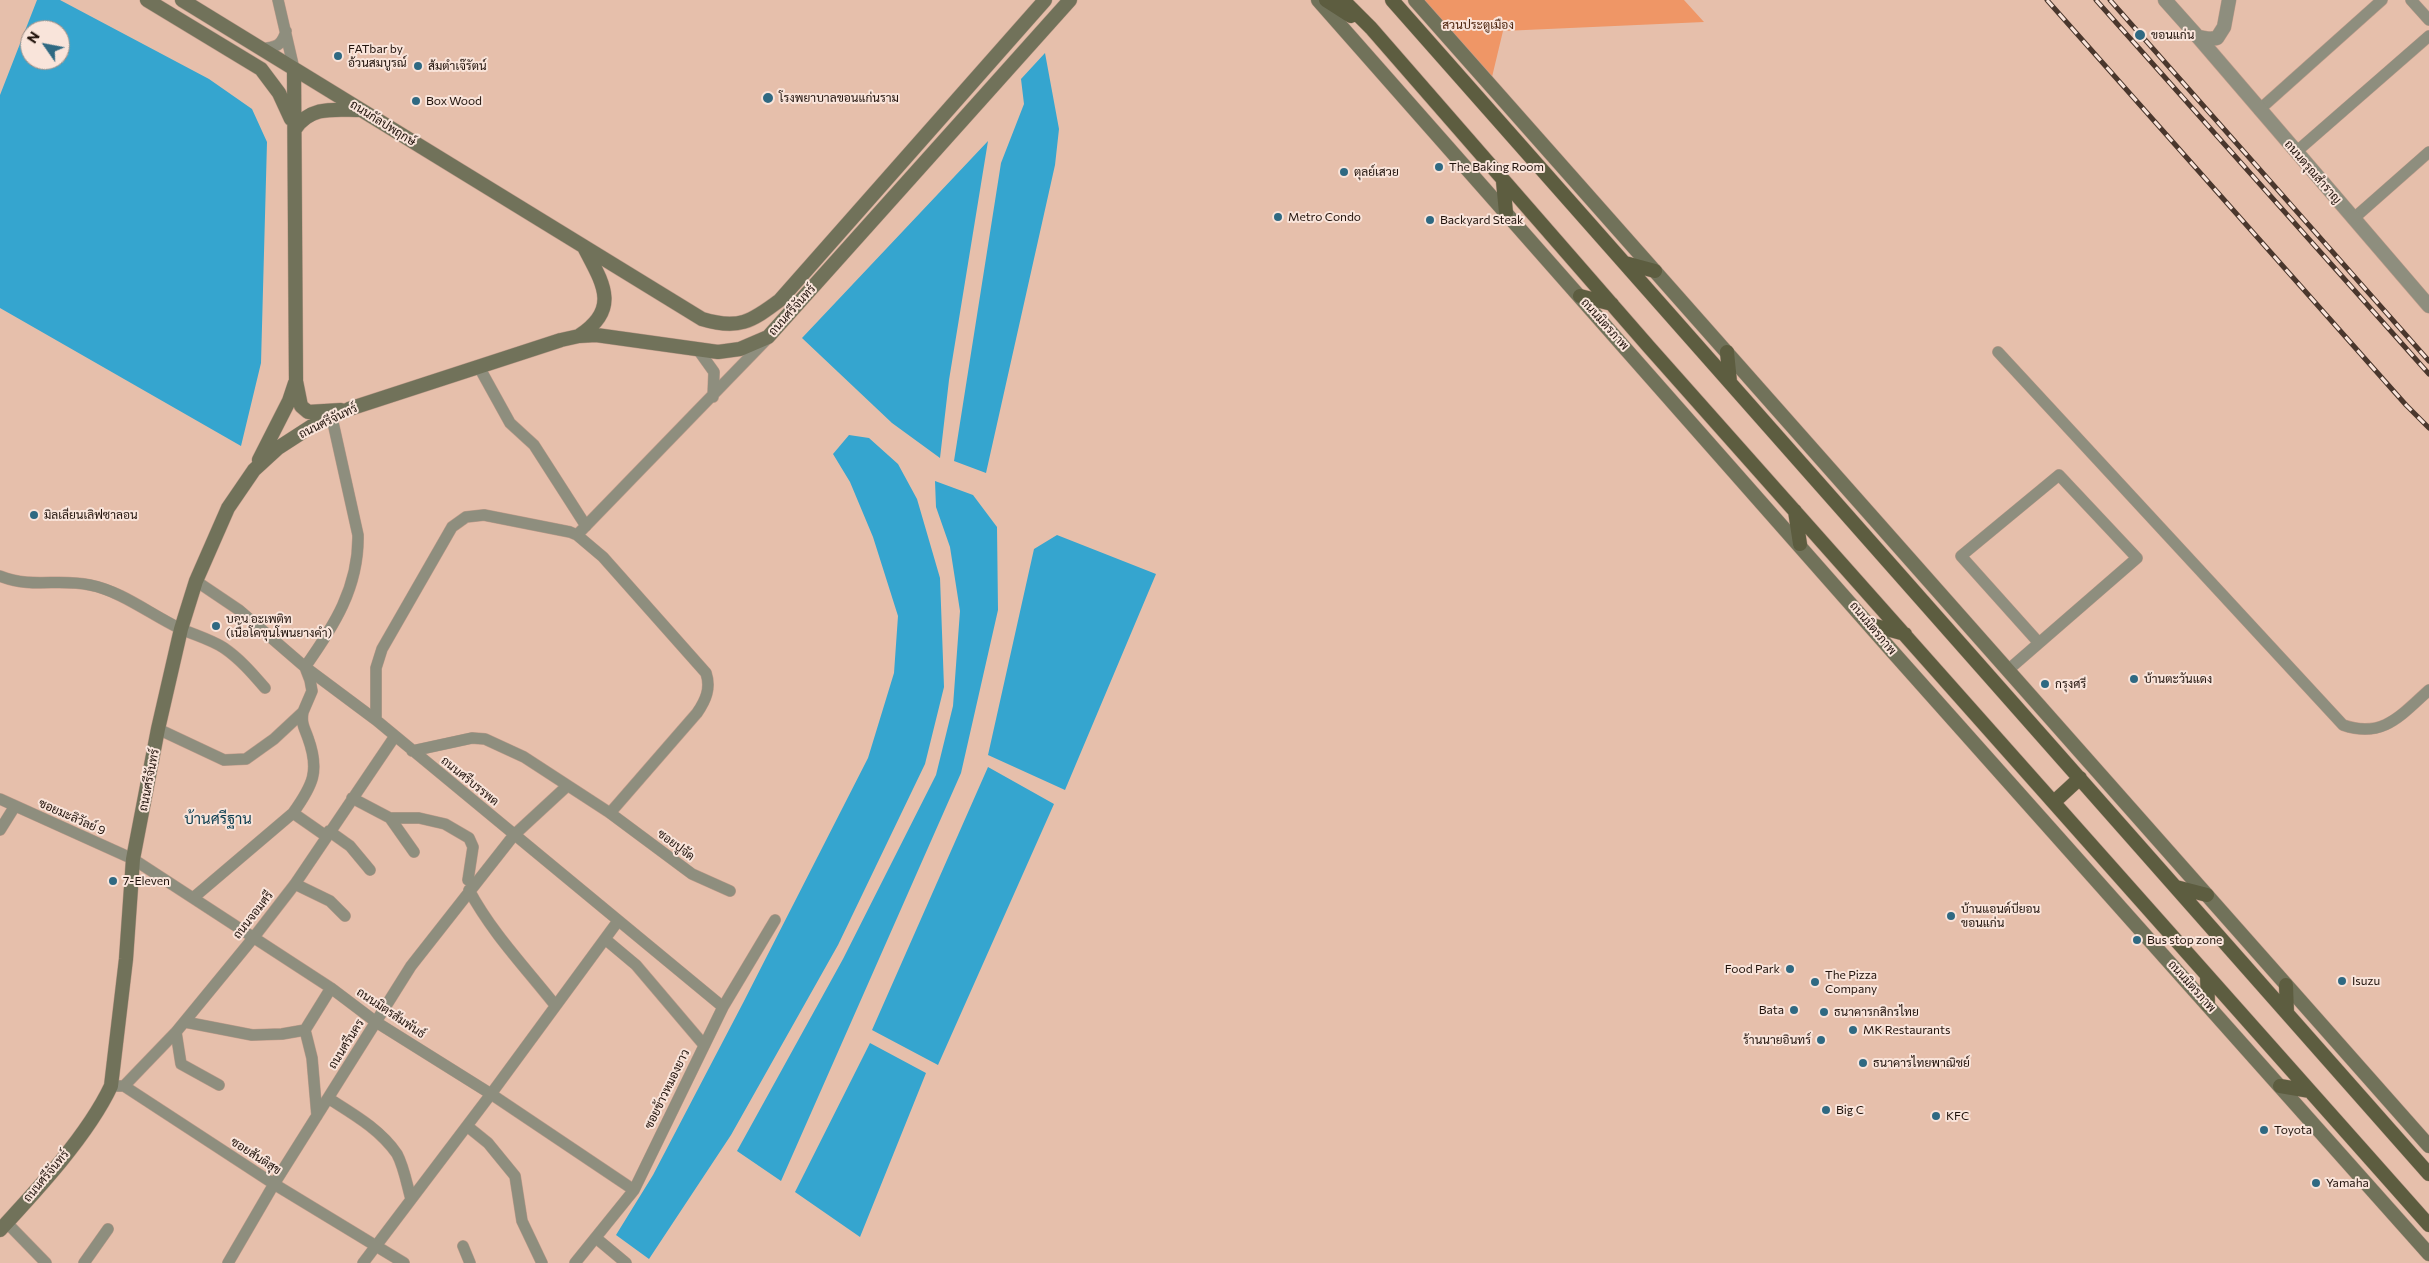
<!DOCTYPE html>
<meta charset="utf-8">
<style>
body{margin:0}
#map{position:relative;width:2429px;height:1263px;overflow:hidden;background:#e6bfab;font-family:Commissioner,sans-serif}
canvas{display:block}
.north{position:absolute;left:20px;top:20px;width:50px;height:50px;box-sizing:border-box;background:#f9e4da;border:1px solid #a29087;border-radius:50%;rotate:303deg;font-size:14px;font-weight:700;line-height:20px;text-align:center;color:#20120b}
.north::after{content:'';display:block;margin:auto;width:18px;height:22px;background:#2f6982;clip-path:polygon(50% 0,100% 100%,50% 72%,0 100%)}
</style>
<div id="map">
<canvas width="2429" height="1263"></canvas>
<div class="north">N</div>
</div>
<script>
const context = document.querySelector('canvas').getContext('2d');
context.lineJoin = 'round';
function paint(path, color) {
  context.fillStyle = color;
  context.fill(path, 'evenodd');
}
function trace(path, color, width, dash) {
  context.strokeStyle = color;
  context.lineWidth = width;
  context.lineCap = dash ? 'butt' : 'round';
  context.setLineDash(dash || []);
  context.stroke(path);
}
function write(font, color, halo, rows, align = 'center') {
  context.font = font + ' Commissioner,Sarabun,sans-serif';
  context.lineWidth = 4;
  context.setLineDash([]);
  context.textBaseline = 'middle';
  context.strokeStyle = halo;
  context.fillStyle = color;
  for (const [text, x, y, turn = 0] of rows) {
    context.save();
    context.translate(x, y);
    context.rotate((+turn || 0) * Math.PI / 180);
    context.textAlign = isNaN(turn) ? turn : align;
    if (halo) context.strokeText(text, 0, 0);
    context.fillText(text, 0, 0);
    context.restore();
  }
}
paint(new Path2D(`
 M1424 0H1684L1704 22 1503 31 1492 77Z`), '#ef9666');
paint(new Path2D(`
 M37 0H60L209 79 252 109 267 142 261 363 241 446 0 308V95ZM30 30H60V60H30Z
 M1045 53 1059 129 1055 165 986 473 954 461 1001 163 1024 104 1021 79Z
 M988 141 949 380 940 458 892 423 802 338Z
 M849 435 869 438 898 464 917 499 940 578 944 687 925 764 838 945 731 1135 649 1259 616 1235 653 1175 743 1003 868 758 894 673 898 616 873 537 850 482 833 454Z
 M935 481 973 495 997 527 998 610 961 773 781 1181 737 1151 843 959 936 775 953 706 960 611 950 547 936 507Z
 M1057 535 1156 574 1065 790 988 755 1034 549Z
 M988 767 1054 804 938 1065 872 1030Z
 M870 1043 926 1073 860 1237 795 1192Z`), '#35a5cf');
const minor = new Path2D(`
 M278 0 294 69
 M2411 0 2429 20
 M261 49C276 47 282 46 286 31
 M2259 110 2382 0
 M2296 152 2429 36
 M2353 219 2429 152
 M699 351 714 372 713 397
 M1998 352 2343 725C2383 739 2401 715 2429 690
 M479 367 510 423 534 445 586 526
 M577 535 767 339
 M0 576C33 589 57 578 90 585 121 591 150 614 179 628 194 635 210 639 224 648 240 659 252 673 265 688
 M196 581 239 610 305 667 376 720 723 1007
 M2008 670 2137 558 2059 475 1961 556 2039 643
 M303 712C301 723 304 727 308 738 320 771 313 785 293 813L326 836
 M376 720V668L382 649 452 527 466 517 484 515 570 532 577 535 603 557 706 673C711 688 706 700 697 713L610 813 524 757 485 739 472 738 412 751
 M158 729 224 760 246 759 274 739 303 712 312 691 310 680 305 667C334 626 359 587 358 535L332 418
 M352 798 390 818 414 852
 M0 799 133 859 331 988 376 1022 491 1094 634 1190
 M610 813 692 874 730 891
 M390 818H419L445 824 469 838 473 847 468 880 474 884
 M0 830 15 806
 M329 831 350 846 370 870
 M295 884 330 901 345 916
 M469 890C492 933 525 967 555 1005
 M193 898 293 813
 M605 939 636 965 704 1045
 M185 1022 252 1035 282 1034 305 1030
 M176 1032 181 1064 219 1085
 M111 1086H124L176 1032 254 937 295 884 395 736
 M124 1086 274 1184 404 1263
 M328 1098C353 1114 380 1129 397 1154 404 1167 407 1185 411 1199
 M317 1116 312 1058 305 1030 331 988
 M467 1126 488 1143 515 1176 522 1221 542 1263
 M7 1223 46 1263
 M596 1238 626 1263
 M463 1246 470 1263
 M84 1263 108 1229
 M228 1263 274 1184 411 966 514 835 566 787
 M363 1263 491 1094 618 921
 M575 1263 634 1190 723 1007 775 920`);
const tertiary = new Path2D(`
 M2165 0 2198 37 2209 39 2217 38 2224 27 2229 0
 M2198 37 2429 306`);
const secondary = new Path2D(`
 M147 0 261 69 279 93 291 119
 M182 0 702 319C738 330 751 322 780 300L1045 0
 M1318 0 1892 651 2429 1254
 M1415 0 2429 1146
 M294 69 296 381 301 406 308 412 341 410
 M295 129C311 105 335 110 361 110
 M580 335C621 308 602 282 584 247
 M259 460 289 401 295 383
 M0 1230C37 1190 88 1135 111 1086L126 959 133 859 158 729 181 629 196 581 228 508 254 470 278 448 312 426 349 409 561 340 579 336 596 335 718 352 740 349 768 337 1070 0`);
const primary = new Path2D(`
 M1326 0 1351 16
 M1343 0 1371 28 1649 347 2429 1225
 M1392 0 2429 1174
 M1503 181 1506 213
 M1625 263 1655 271
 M1580 296 1612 304
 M1727 352 1730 382
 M1795 511 1800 544
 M1872 625 1905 634
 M2054 802 2080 778
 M2176 887 2207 895
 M2207 975 2208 1005
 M2286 985 2287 1013
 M2280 1086 2310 1091`);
trace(minor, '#be9c8b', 12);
trace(tertiary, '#be9c8b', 15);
trace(secondary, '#be9c8b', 15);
trace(primary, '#be9c8b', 15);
trace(minor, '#8e8e7e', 11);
trace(tertiary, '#8e8e7e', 14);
trace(secondary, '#71725a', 14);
trace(primary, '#5d5d40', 14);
const rail = new Path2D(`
 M2047 0 2406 405 2429 428
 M2096 0 2429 374
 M2110 0 2429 361`);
trace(rail, '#4a372d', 5);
trace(rail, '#f9e4da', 3, [9]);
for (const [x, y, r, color] of [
 [2140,35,6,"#2f6982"],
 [338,56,5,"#2f6982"],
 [418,66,5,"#2f6982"],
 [768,98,6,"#2f6982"],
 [416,101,5,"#2f6982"],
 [1439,167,5,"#2f6982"],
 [1344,172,5,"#2f6982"],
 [1278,217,5,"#2f6982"],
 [1430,220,5,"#2f6982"],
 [34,515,5,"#2f6982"],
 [216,626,5,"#2f6982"],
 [2134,679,5,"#2f6982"],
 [2045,684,5,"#2f6982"],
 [113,881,5,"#2f6982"],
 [1951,916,5,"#2f6982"],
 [2137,940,5,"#2f6982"],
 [1790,969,5,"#2f6982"],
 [2342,981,5,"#2f6982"],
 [1815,982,5,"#2f6982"],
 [1794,1010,5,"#2f6982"],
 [1824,1012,5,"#2f6982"],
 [1853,1030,5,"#2f6982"],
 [1821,1040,5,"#2f6982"],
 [1863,1063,5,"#2f6982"],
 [1826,1110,5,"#2f6982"],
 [1936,1116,5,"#2f6982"],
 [2264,1130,5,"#2f6982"],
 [2316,1183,5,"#2f6982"]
]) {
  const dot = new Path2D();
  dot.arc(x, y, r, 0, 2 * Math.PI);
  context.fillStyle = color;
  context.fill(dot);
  trace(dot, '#f9e4da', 2);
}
write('12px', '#4d240d', '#f9e4da', [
 ["สวนประตูเมือง",1478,25]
]);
write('12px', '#20120b', '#f9e4da', [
 ["ขอนแก่น",2151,35],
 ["FATbar by",348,49],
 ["อ้วนสมบูรณ์",348,63],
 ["ส้มตำเจ๊รัตน์",428,66],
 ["โรงพยาบาลขอนแก่นราม",779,98],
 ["Box Wood",426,101],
 ["The Baking Room",1449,167],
 ["ตุลย์เสวย",1354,172],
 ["Metro Condo",1288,217],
 ["Backyard Steak",1440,220],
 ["มิลเลียนเลิฟซาลอน",44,515],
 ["บอน อะเพติท",226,619],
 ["(เนื้อโคขุนโพนยางคำ)",226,633],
 ["บ้านตะวันแดง",2144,679],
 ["กรุงศรี",2055,684],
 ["7-Eleven",123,881],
 ["บ้านแอนด์บียอน",1961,909],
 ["ขอนแก่น",1961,923],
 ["Bus stop zone",2147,940],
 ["Food Park",1780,969,"right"],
 ["The Pizza",1825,975],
 ["Company",1825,989],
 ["Isuzu",2352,981],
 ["Bata",1784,1010,"right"],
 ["ธนาคารกสิกรไทย",1834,1012],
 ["MK Restaurants",1863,1030],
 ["ร้านนายอินทร์",1811,1040,"right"],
 ["ธนาคารไทยพาณิชย์",1873,1063],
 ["Big C",1836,1110],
 ["KFC",1946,1116],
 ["Toyota",2274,1130],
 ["Yamaha",2326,1183]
], 'left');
write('12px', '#20120b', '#f9e4da', [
 ["ถนนกัลปพฤกษ์",383,123,32],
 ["ถนนดรุณสำราญ",2313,172,49],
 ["ถนนศรีจันทร์",792,310,-48],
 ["ถนนมิตรภาพ",1605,324,48],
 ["ถนนศรีจันทร์",328,421,-26],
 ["ถนนมิตรภาพ",1873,628,50],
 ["ถนนศรีจันทร์",149,780,-79],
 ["ถนนศรีบรรพด",470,781,39],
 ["ซอยมะลิวัลย์ 9",72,817,24],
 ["ซอยปูจัด",676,845,37],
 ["ถนนจอมศรี",253,915,-52],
 ["ถนนมิตรภาพ",2192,986,48],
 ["ถนนมิตรสัมพันธ์",391,1013,34],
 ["ถนนศรีนคร",346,1044,-58],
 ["ซอยข้าวหมองยาว",667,1089,-64],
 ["ซอยสันติสุข",256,1156,33],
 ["ถนนศรีจันทร์",46,1176,-50]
]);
write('15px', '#0a3c4f', '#f9e4da', [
 ["บ้านศรีฐาน",218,819]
]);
</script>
